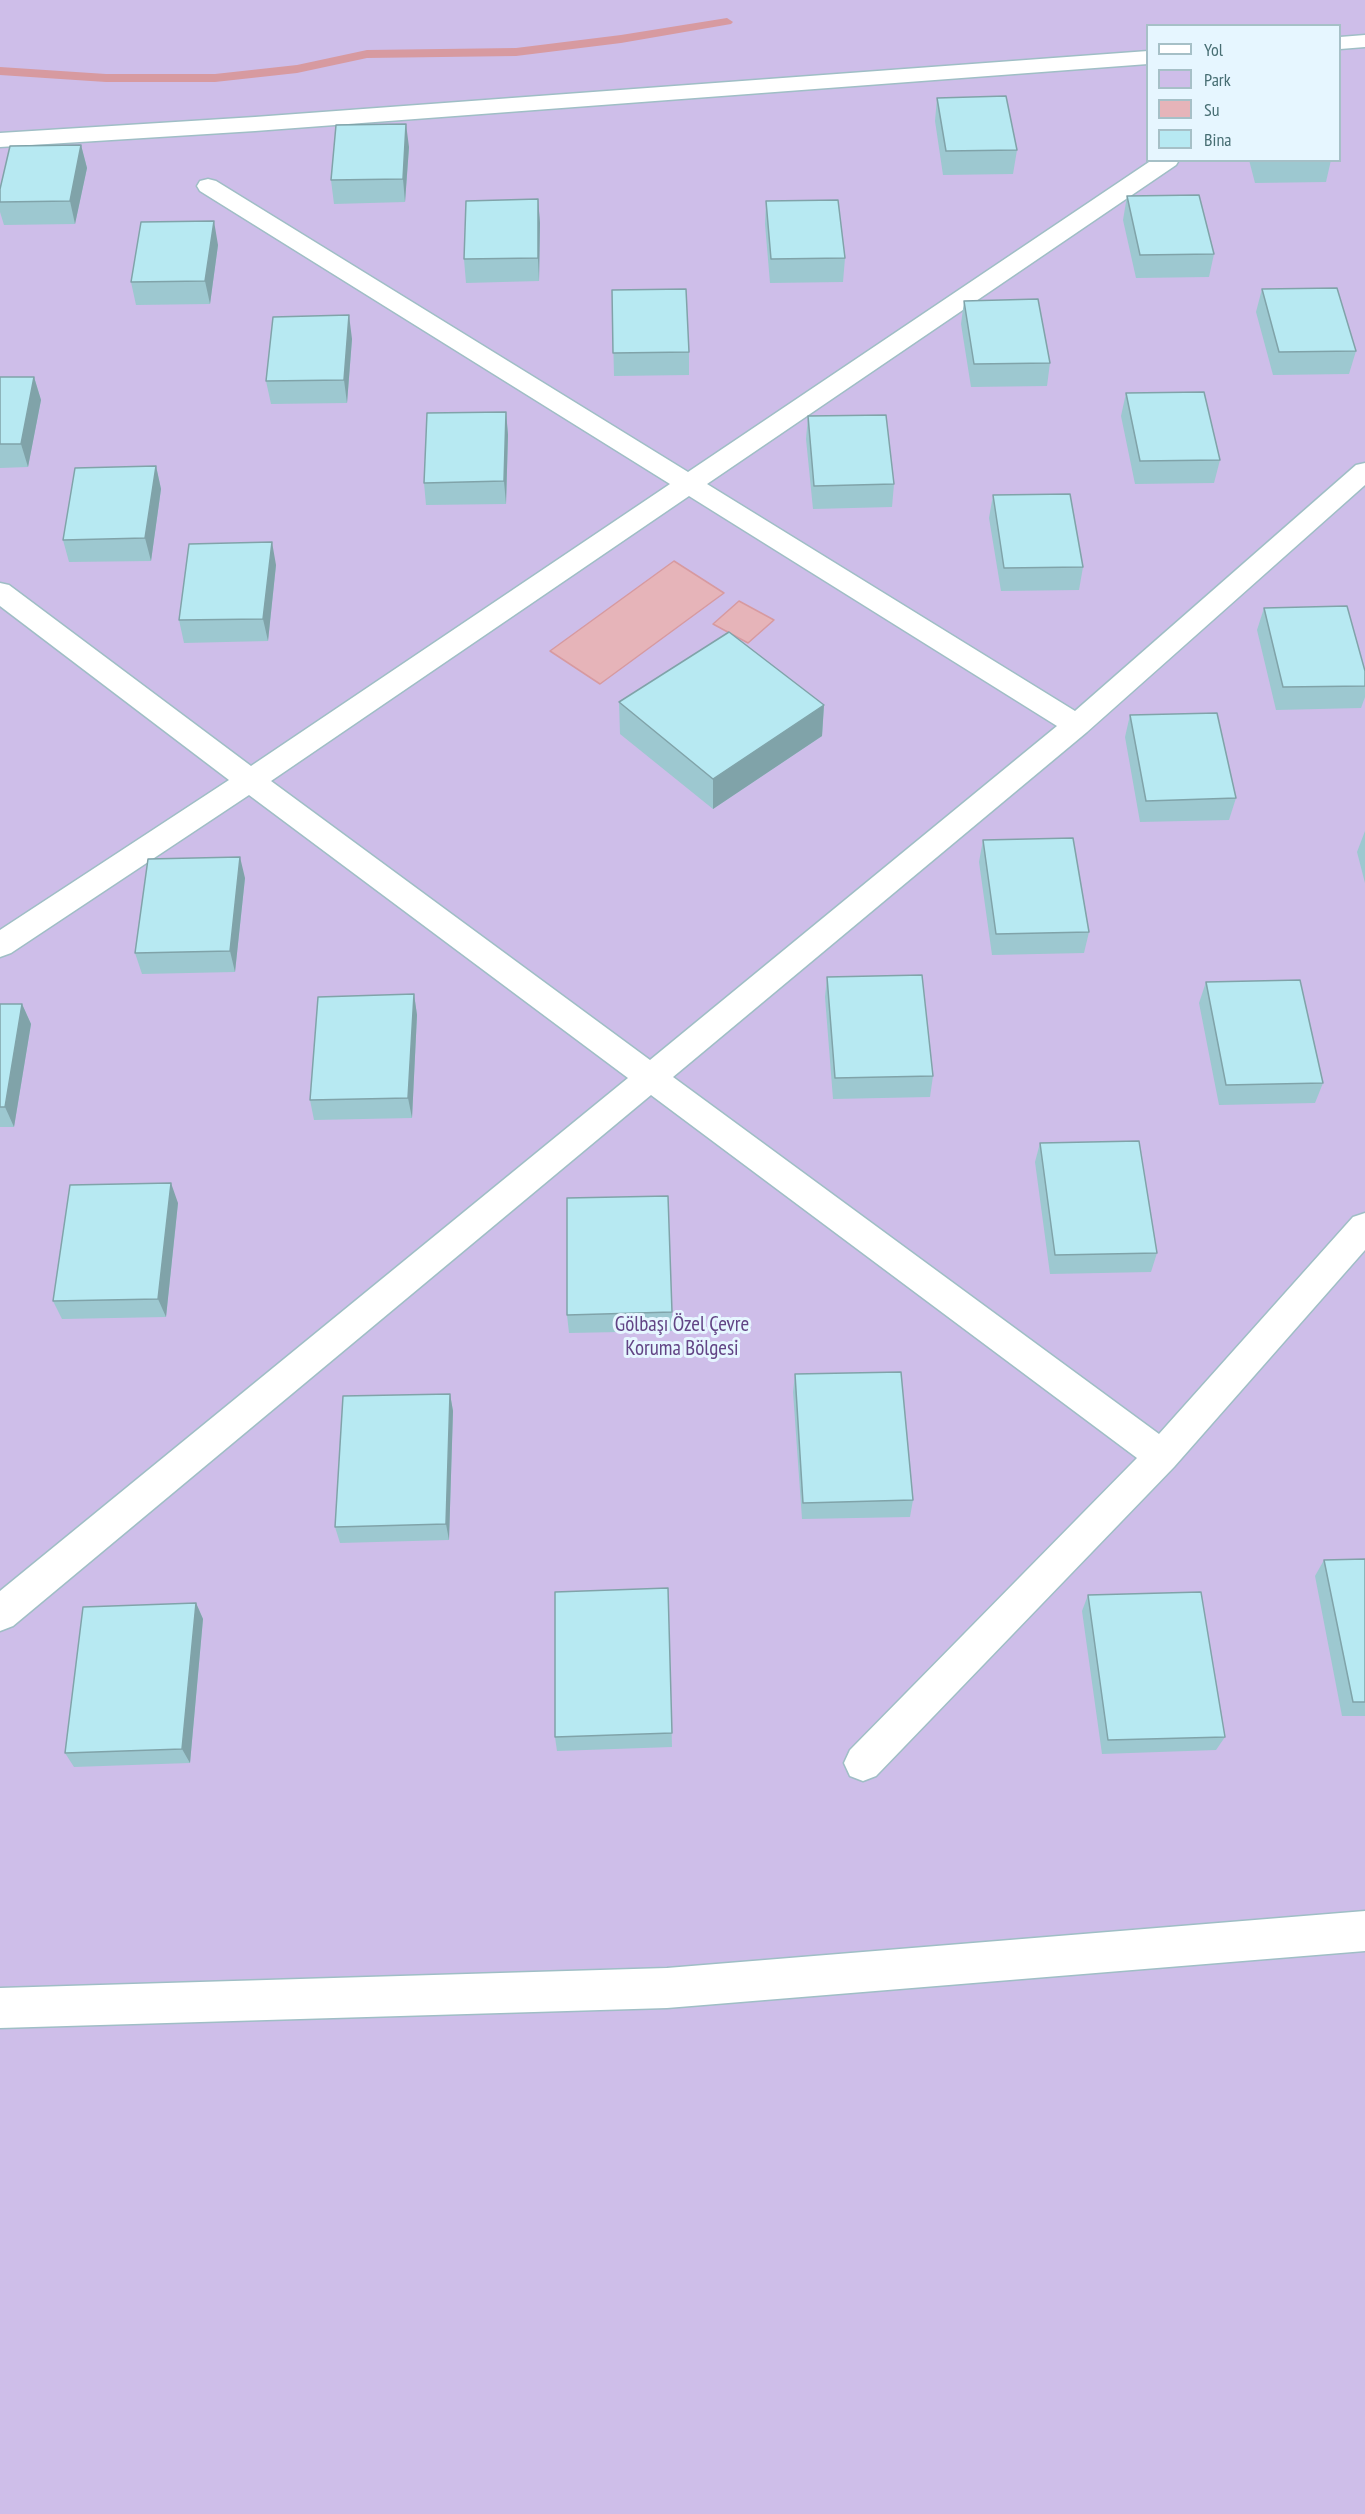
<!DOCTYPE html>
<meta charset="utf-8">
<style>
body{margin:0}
#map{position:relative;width:1365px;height:2514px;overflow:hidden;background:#e0f2fc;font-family:"PT Sans Narrow",sans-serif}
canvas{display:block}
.legend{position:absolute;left:1146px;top:24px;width:195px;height:138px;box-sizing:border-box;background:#e6f6ff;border:2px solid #a6c0c7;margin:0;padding:8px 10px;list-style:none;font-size:18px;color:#476e73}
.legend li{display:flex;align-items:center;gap:12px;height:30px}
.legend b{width:30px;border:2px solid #a6c0c7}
</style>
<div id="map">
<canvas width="1365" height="2514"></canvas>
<ul class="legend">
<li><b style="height:8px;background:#fff"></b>Yol</li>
<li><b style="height:16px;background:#cebee9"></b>Park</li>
<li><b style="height:16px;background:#e6b4b9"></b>Su</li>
<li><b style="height:16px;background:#b7e9f2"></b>Bina</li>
</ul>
</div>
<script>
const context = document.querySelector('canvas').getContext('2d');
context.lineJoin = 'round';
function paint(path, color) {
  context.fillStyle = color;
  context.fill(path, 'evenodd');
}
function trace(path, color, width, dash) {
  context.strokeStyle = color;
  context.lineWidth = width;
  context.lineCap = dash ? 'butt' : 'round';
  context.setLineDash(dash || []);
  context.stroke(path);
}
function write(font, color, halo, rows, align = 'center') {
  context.font = font + ' "PT Sans Narrow",sans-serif';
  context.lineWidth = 6;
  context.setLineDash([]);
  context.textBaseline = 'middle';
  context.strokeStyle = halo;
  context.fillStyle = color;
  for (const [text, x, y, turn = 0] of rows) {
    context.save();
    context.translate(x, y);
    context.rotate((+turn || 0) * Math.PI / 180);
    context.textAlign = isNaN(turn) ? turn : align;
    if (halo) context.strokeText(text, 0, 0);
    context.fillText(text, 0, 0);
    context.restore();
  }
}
paint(new Path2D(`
 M0 0H1365V2514H0ZM1148 26H1340V160H1148Z`), '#cebee9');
const water = new Path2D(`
 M674 561 724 593 600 684 550 651Z
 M739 601 774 620 748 643 713 624Z`);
paint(water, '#e6b4b9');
trace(water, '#d79aa0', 1.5);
paint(new Path2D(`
 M727 18 733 22 731 24 621 43 516 56 367 58 297 73 215 82H106L0 75V67L106 74H215L297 65 367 50 516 48 621 35Z`), '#d79aa0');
const street = new Path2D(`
 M1365 35V47L1340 49V37Z
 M1148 51V64L255 131 0 147V133L255 117Z
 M1152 160H1179L1176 165 707 484 1075 711 1356 465 1365 463V485L1087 732 673 1077 1159 1434 1353 1217 1365 1213V1250L1174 1467 876 1776 863 1781 850 1776 844 1763 850 1750 1137 1458 651 1095 13 1626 0 1631V1591L628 1078 249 795 11 953 0 957V930L229 780 0 606V583L9 585 251 766 670 484 200 191 197 186 200 181 208 179 216 181 688 472ZM689 496 1057 726 650 1060 271 781Z
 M1365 1911V1951L667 2008 0 2028V1988L667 1968Z`);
trace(street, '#9fbec5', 3);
paint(street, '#fff');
paint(new Path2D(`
 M937 98 1017 150 1013 174 943 175 935 121Z
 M81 145 87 168 75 224 4 225 0 212V189Z
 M409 147 405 202 334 204 331 180Z
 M1249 160H1331L1326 182 1255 183Z
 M1127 196 1214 254 1209 277 1136 278 1123 220Z
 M538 199 540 223 539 281 466 283 464 259Z
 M766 201 845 258 843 282 770 283 765 224Z
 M218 245 210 304 136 305 131 282Z
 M1262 289 1356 351 1349 374 1273 375 1256 312Z
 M612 290 689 352V375L614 376Z
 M964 301 1050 363 1047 386 971 387 961 324Z
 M352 339 347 403 271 404 266 381Z
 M0 377H34L41 400 28 467 0 468Z
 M1126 393 1220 460 1214 483 1135 484 1121 416Z
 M506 412 508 435 506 504 426 505 424 483Z
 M808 416 894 484 892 507 813 509 806 439Z
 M156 466 161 489 151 561 69 562 63 540Z
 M993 495 1083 567 1079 590 1001 591 989 518Z
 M276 565 268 641 184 643 179 620Z
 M1264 608 1365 671V697L1361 708 1276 710 1257 630Z
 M619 702 824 705 822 736 713 809 620 734Z
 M1130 715 1236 798 1229 820 1140 822 1125 737Z
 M1365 831V883L1357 852Z
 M983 840 1089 932 1084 953 992 955 979 862Z
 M245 878 235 972 142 974 135 953Z
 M827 977 933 1076 930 1097 833 1099 825 997Z
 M1206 982 1323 1083 1315 1103 1219 1105 1199 1003Z
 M414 994 417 1015 412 1118 314 1120 310 1100Z
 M0 1004H22L31 1024 14 1127H0Z
 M1040 1143 1157 1253 1151 1272 1050 1274 1035 1162Z
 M178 1203 166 1317 62 1319 53 1301Z
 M672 1312V1331L569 1333 567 1315Z
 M795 1374 913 1500 910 1517 802 1519 793 1392Z
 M450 1394 453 1411 449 1540 340 1543 335 1527Z
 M1365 1559V1716H1342L1315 1576 1324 1560Z
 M668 1588 672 1747 557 1751 555 1737Z
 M1088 1595 1225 1737 1216 1750 1102 1754 1082 1611Z
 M196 1603 203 1619 190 1763 74 1767 65 1753Z`), '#9dc8d0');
paint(new Path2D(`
 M406 124 409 147 405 202 403 179Z
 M81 145 87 168 75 224 70 201Z
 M538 199 540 223 539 281 538 258Z
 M214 221 218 245 210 304 205 281Z
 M349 315 352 339 347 403 344 380Z
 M34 377 41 400 28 467 21 444Z
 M506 412 508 435 506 504 504 481Z
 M156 466 161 489 151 561 145 538Z
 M272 542 276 565 268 641 263 619Z
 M824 705 822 736 713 809V779Z
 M240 857 245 878 235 972 230 951Z
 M414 994 417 1015 412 1118 408 1098Z
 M22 1004 31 1024 14 1127 5 1107Z
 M171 1183 178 1203 166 1317 158 1299Z
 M450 1394 453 1411 449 1540 446 1524Z
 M196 1603 203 1619 190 1763 182 1749Z`), '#80a3a9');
const building = new Path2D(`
 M1006 96 1017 150 946 151 937 98Z
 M406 124 403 179 331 180 336 125Z
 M81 145 70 201 0 202V189L10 146Z
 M1199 195 1214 254 1140 255 1127 196Z
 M538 199V258L464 259 466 201Z
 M838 200 845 258 771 259 766 201Z
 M214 221 205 281 131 282 141 222Z
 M1337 288 1356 351 1279 352 1262 289Z
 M686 289 689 352 613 353 612 290Z
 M1038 299 1050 363 974 364 964 301Z
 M349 315 344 380 266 381 273 317Z
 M0 377H34L21 444H0Z
 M1204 392 1220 460 1140 461 1126 393Z
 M506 412 504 481 424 483 427 413Z
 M886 415 894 484 814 486 808 416Z
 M156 466 145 538 63 540 75 468Z
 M1070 494 1083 567 1004 568 993 495Z
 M272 542 263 619 179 620 189 544Z
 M1347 606 1365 671V686L1283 687 1264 608Z
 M729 632 824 705 713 779 619 702Z
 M1217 713 1236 798 1146 801 1130 715Z
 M1073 838 1089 932 996 934 983 840Z
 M240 857 230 951 135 953 148 859Z
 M922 975 933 1076 835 1078 827 977Z
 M1300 980 1323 1083 1226 1085 1206 982Z
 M414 994 408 1098 310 1100 318 997Z
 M0 1004H22L5 1107H0Z
 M1139 1141 1157 1253 1055 1255 1040 1143Z
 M171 1183 158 1299 53 1301 70 1185Z
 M668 1196 672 1312 567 1315V1198Z
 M901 1372 913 1500 803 1503 795 1374Z
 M450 1394 446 1524 335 1527 343 1396Z
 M1365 1559V1702H1353L1324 1560Z
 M668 1588 672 1733 555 1737V1592Z
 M1201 1592 1225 1737 1108 1740 1088 1595Z
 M196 1603 182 1749 65 1753 83 1607Z`);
paint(building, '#b7e9f2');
trace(building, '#80a3a9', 1.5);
write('21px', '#624485', '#e6f6ff', [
 ["Gölbaşı Özel Çevre",682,1325],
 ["Koruma Bölgesi",682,1349]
]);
</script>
